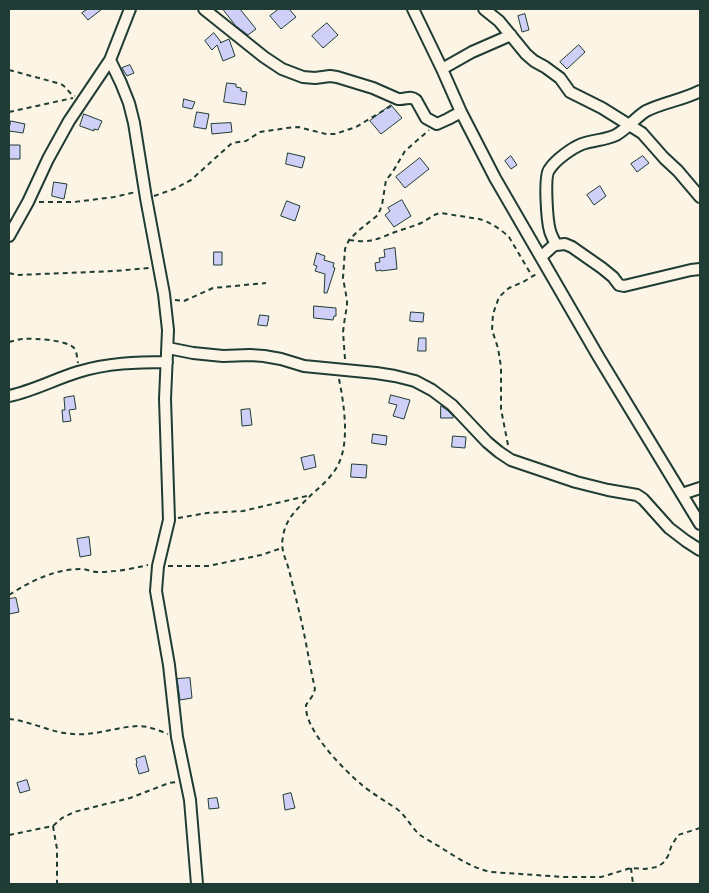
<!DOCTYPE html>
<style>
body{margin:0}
#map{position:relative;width:709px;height:893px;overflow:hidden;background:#fcf5e5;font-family:Sriracha,sans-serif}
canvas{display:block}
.frame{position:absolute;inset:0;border:10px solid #1f3d34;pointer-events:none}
</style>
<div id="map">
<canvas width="709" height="893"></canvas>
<div class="frame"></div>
</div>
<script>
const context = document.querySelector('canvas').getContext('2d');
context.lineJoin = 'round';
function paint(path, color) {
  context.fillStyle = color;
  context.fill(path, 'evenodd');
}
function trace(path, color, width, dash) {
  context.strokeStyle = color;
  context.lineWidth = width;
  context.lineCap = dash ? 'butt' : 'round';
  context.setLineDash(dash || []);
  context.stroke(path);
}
const building = new Path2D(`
 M88 9H102L88 20 82 13Z
 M223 9H240L256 29 248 35 236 26Z
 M279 9H289L296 17 281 29 270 16Z
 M525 14 529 30 522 32 518 16Z
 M327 23 338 35 323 48 312 36Z
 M214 33 221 42 220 43 229 39 235 56 223 61 217 45 212 50 205 41Z
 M579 45 585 52 567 69 560 62Z
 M130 65 134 73 127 76 122 68Z
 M227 83 236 84V87L241 88V91L247 92 245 105 224 102Z
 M184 99 195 102 192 109 183 107Z
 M391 105 402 118 381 134 370 121Z
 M197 112 209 114 206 129 194 127Z
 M84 114 102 121 98 130 94 129V131L80 126Z
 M11 121 25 124 23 133 9 131Z
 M231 123 232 132 212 134 211 124Z
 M9 145H20V159H9Z
 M288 153 305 157 302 168 286 164Z
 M511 156 517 165 511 169 505 161Z
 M643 156 649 163 637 172 631 164Z
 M420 158 429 169 405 188 396 177Z
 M54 182 67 184 64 199 52 196Z
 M600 186 606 196 594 205 587 195Z
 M402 200 411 216 394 227 385 215 390 211 388 208Z
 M287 201 300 206 295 221 281 216Z
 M395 248 397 269 381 271V270L376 271 375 263 380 262 379 258 385 257 384 250Z
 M214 252H222V265H214Z
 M317 253 325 256 324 260 334 263 333 267 335 268 327 293H324L325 274 315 271 317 266 314 265Z
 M314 306 336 308V316H334L333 320 314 318Z
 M411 312 424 313 423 322 410 321Z
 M260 315 269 316 267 326 258 325Z
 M419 338H426V351H418Z
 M391 395 410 400 404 419 393 416 397 405 389 403Z
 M74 396 76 409 69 410 71 421 63 422 62 410H65L64 398Z
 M441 406 447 410 453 416V418H441Z
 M250 409 252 425 242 426 241 410Z
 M373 434 387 436 386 445 372 443Z
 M453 436 466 437 465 448 452 447Z
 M314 455 316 467 304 470 301 458Z
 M352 464 367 465 366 478 351 477Z
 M89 537 91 555 80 557 77 539Z
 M16 598 19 612 9 614V599Z
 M190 678 192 698 180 700 177 679Z
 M145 756 149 771 139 774 136 764 137 763 136 759Z
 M27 780 30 790 20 793 17 783Z
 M291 793 295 808 285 810 283 795Z
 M217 798 219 808 209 809 208 799Z`);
paint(building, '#cfcff8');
trace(building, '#1f3d34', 1);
const minor = new Path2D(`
 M204 9 264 57 282 69 303 77 315 78 330 76 337 77 373 88 398 99C405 100 410 95 416 100L426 118 437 124 448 119 461 112
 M413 9 442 69 461 112 495 178 598 356 700 524
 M484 9 499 21 526 54 534 61 545 67 560 78 570 92 602 108 642 133 664 158 678 171 700 197
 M110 60 121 83 129 103 134 123 146 198 164 294 168 330 165 399 169 520 158 566 156 591 169 665 177 737 190 800 197 884
 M442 69 472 52 511 35
 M9 236 28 202 48 159 69 121 110 60 130 9
 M556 245C554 240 551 235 550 231 547 221 544 177 549 170 555 160 572 148 582 144 593 140 606 140 616 135 627 129 635 118 646 111 664 102 683 100 700 91
 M541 257 553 246 556 245 565 244 572 247 602 268 613 277 619 285 624 286 691 270 700 269
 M168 348 193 353 223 356 250 355 264 356 281 359 304 366 376 373 395 376 415 381 432 390 452 405 487 442 499 452 511 460 576 482 608 490 637 495 643 499 669 528 686 541 700 550
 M9 396C33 391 55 379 78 372 107 363 137 362 167 362
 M682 494 700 488`);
trace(minor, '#1f3d34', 14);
trace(new Path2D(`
 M9 70 61 84C67 87 68 93 75 96
 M9 112 73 98
 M154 196 174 189 191 180 232 143 246 141 260 132 287 128 298 127 326 134H335L356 127 391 106
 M39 202H74L114 197 136 192
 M349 240C371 243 375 240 395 232 403 229 412 227 421 223 428 220 433 214 441 213L479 219C488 221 502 230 509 237L532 276
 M9 273 17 275 115 271 149 268
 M175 300 184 301 213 288 266 283
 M9 342C14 341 19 339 24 339 34 338 67 340 74 348 77 351 77 358 78 363
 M345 359 343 332 345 317 347 306V300L343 278 345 249 349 240 358 231 378 215 382 205 386 180 392 173 405 151 429 130
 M339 379C344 404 350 442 338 465 331 479 317 489 307 499 296 510 285 520 283 537 280 549 286 559 289 570 292 582 295 594 298 607 305 634 309 662 315 689L313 695 306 705C304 730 344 770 362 785 373 794 385 801 397 809 406 816 411 827 420 835 426 839 433 843 440 847 456 857 472 868 491 872L564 877H601L631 868 645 869 657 867 663 863 668 856 671 847 678 835 700 828
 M508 445 501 409V367L498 348 492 330 493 314 499 297 509 288 523 282 538 273
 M178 518 207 513 243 511 311 495
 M168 566H208L261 555 282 548
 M9 595C31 581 54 569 82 569 87 569 92 572 97 572 114 572 132 569 148 565
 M9 719C31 721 51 733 73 734 95 736 116 727 138 726 148 726 158 730 168 734
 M53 826 57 849V884
 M9 835 53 826 62 818 74 812 130 798 169 783 177 782
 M631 868 633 884`), '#1f3d34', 2, [5, 4]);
trace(minor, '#fcf5e5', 10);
</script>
